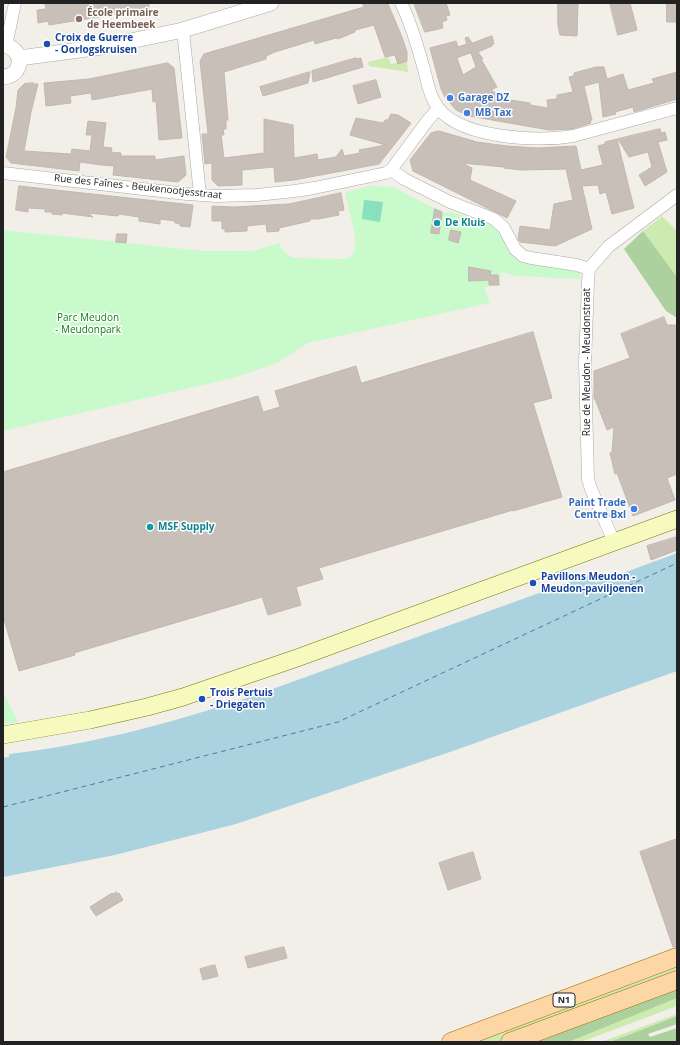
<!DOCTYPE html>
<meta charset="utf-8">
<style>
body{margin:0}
#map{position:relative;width:680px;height:1045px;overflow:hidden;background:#f2efe9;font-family:"Open Sans",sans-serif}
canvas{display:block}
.frame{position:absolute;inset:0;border:4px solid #222;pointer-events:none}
</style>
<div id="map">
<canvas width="680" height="1045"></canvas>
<div class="frame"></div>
</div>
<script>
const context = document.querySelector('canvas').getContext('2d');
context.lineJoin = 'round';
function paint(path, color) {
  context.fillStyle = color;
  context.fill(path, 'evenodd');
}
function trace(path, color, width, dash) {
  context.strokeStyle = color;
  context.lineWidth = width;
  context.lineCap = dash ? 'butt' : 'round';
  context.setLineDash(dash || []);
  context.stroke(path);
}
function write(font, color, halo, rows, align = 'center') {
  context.font = font + ' "Open Sans",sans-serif';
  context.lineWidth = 3;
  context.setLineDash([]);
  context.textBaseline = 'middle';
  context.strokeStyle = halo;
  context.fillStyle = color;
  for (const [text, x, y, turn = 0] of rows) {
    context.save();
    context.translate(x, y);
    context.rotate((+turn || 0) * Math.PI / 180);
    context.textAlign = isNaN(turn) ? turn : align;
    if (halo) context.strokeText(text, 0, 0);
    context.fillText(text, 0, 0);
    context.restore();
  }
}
paint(new Path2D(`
 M388 57 391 64 407 61 408 72 369 66 368 62Z
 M662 216 677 231V277L643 231Z
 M677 962V975L499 1042H465Z
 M677 987V1006L581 1042H531Z
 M677 1014V1016L610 1042H601Z`), '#cdebb0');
paint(new Path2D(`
 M643 231 677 277V318L666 311 624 249Z
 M677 989V998L568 1042H537Z
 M677 1016V1024L648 1034 650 1037 677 1028V1042H610Z`), '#add19e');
paint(new Path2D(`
 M370 186 393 187 443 213 451 212 487 222 494 226 511 247 579 271 581 279 517 276 501 272 500 285 484 287 490 303 308 343 277 363 237 377 3 431V230L204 251H252L279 243C282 250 287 256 295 258L347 259 355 251V236L345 192Z
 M3 692 18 722 3 724Z`), '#c8facc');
paint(new Path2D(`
 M364 200 383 202 380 222 362 219Z`), '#88e0be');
paint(new Path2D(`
 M677 553V671L450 752 236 824 115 855 3 877V758L9 757V754C95 744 171 723 253 696L592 574 596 582Z`), '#aad3df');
paint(new Path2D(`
 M677 551V553L596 583 592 572 594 573 597 580Z`), '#f2efe9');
trace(new Path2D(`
 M3 807 338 722 677 563`), '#4a7aab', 1, [5, 4]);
const building = new Path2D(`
 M45 3H149V7L111 15 49 25 48 21 38 23 37 10 46 9Z
 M362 3H385L388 4 402 37 407 52V61L398 64 395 55 385 57 374 25 355 30V32L338 39 336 38 315 44 314 40 275 52 266 56V59L224 72 228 120H226V129H223L224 135H221L224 158 264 153V119L293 125 294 158 317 154 318 160 336 157 342 149 344 156 360 153 359 150 386 145 350 135 356 118 383 123 385 120H388L391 114 398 115 411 123 405 131 379 164 294 180 275 182 274 167 242 170V185L218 186 212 180V163L205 164 202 134H208L200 61 204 54 364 7Z
 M414 3H446L450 15 446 16 447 20 442 22 443 28 425 32Z
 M558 3H578L577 36 560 35 558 26Z
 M610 3H630L637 30 618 35Z
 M667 3H677V22H667Z
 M492 36 494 44H492V46L478 52 483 59H481L497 87 491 90 504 99 530 103V105L548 108 547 100 557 99V95L573 92 569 77 574 76V73L596 67H604L607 79 623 74 628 90 654 83 652 79 677 72V99L634 112 633 107 615 112 616 114 603 117 599 82 584 86 592 120 590 121 591 123 572 129 549 130 469 116 456 110 445 97 441 89 430 48 456 41 458 47 467 44 465 38 468 37 472 43ZM471 53 476 67 463 75 457 58Z
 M356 58 357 59 361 58 363 67 313 82 312 71Z
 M168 63 174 68 182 138 159 140 156 101 153 102 152 89 92 100 91 93 70 96 71 103 46 106 44 83 89 79Z
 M310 72 308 83 263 96 260 87Z
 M376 80 381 97 358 104 353 86Z
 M33 83V84H38L31 112 24 151 71 154 72 149 90 151 92 135H86L88 121 106 123 103 147 112 148 111 152 121 153V156H155V160L184 156 186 175 178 182 113 175 114 166 102 165 80 162 79 171 11 163 6 157 16 108 18 90 24 84Z
 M660 129 661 133 665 132 667 140 658 142 667 172 645 186 639 175 652 167 648 152 629 157 618 139Z
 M439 131 477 142 507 146 537 148 576 146 581 170 603 165 598 146 605 144V142L617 139 634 208 612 214 606 192 600 194 598 185 582 186 592 229 555 246 520 242 518 239 520 226 550 230 554 204 573 200 566 169 521 170 504 168V167L462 163 472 168 470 180 516 201 507 218 413 171 410 160 431 133Z
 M19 186 193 205 190 227 180 226V224L175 223V221L160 219V224L139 221V217L119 214 118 216 88 213 93 217 62 213V215L52 214V212H45V209L28 208V212L16 210Z
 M341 193 344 210 338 211 339 215 318 219H310V221L279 228V231L267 232 266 224 247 226V231L225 232V229H222V221H212V206L234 207 289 204Z
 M435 209 442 212 439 234 431 233Z
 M451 230 461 232 458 243 449 240Z
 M117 234H127L126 243 116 242Z
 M469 267 491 271 490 275H498L499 285H489V280L469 281Z
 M664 317 667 325H677V474L667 478 675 500 633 516 617 473 615 474 610 453 612 452 614 427 607 430 595 399H594V371L630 358 621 334Z
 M533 332 552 398 533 403 562 497 513 511V510L319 568 323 579 296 587 301 605 268 615 262 597 74 653 75 655 19 671 3 616V472L258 396 263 412 280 407 275 391 356 366 361 383Z
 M677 537V550L651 560 647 546Z
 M677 839V947H673L640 852Z
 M473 852 481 879 448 890 439 863Z
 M116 892 117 894 119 893 123 900 96 916 90 907 112 893 113 894Z
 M284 947 287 958 248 968 245 957Z
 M215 965 218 976 203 980 200 969Z`);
paint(building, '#c7bfb8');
trace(building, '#c4b6ab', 1);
const minor = new Path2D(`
 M401 3C411 23 417 44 423 66 427 78 428 92 435 103 454 139 539 142 573 136L677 108
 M183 30 200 195
 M6 46 15 3
 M391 170 404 179 450 202 494 219 504 228 515 249 523 256 531 258 577 265 589 269
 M3 173 187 194 216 196 257 195 295 191 314 188 386 173 391 170 428 120 438 109
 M614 542 591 489 588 479 585 364 588 282 589 269 609 246 677 195`);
const tertiary = new Path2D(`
 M3 45C25 48 24 76 3 77
 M19 58 102 47 183 30 271 3`);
const secondary = new Path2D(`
 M3 735 90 720 147 707 183 697 297 658 677 519`);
const primary = new Path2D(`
 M451 1042 677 957
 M510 1042 677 980`);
trace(minor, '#a9a9a9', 13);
trace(tertiary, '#a9a9a9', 16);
trace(secondary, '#707d05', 18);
trace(primary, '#a06b00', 19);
trace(minor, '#fff', 12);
trace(tertiary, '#fff', 15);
trace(secondary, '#f7fabf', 17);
trace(primary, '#fcd6a4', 18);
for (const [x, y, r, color] of [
 [79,19,4,"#8d6e63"],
 [47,44,4,"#1a4fb4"],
 [450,98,4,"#3f7fe0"],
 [467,113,4,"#3f7fe0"],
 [437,223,4,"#0f9aa8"],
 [634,509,4,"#3f7fe0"],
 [150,527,4,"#0f9aa8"],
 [533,583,4,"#1a4fb4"],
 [202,699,4,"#1a4fb4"]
]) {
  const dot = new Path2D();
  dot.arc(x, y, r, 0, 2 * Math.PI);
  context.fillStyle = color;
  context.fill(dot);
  trace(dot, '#fff', 1.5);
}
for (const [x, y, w] of [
 [564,1000,22]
]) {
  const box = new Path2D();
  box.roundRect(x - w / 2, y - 7, w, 14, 3);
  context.fillStyle = '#fff';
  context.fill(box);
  trace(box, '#222', 1);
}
write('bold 9px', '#222', null, [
 ["N1",564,1000]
]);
write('bold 10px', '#785e54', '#fff', [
 ["École primaire",87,13],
 ["de Heembeek",87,25]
], 'left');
write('bold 10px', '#164399', '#fff', [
 ["Croix de Guerre",55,38],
 ["- Oorlogskruisen",55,50],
 ["Pavillons Meudon -",541,577],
 ["Meudon-paviljoenen",541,589],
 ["Trois Pertuis",210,693],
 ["- Driegaten",210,705]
], 'left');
write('bold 10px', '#366cbe', '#fff', [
 ["Garage DZ",458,98],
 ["MB Tax",475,113],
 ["Paint Trade",626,503,"right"],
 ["Centre Bxl",626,515,"right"]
], 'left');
write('10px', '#222', '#fff', [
 ["Rue des Faînes - Beukenootjesstraat",138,187,6],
 ["Rue de Meudon - Meudonstraat",587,362,-90]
]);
write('bold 10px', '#0d838f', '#fff', [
 ["De Kluis",445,223],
 ["MSF Supply",158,527]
], 'left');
write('10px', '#0c8416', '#fff', [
 ["Parc Meudon",88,318],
 ["- Meudonpark",88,330]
]);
</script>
